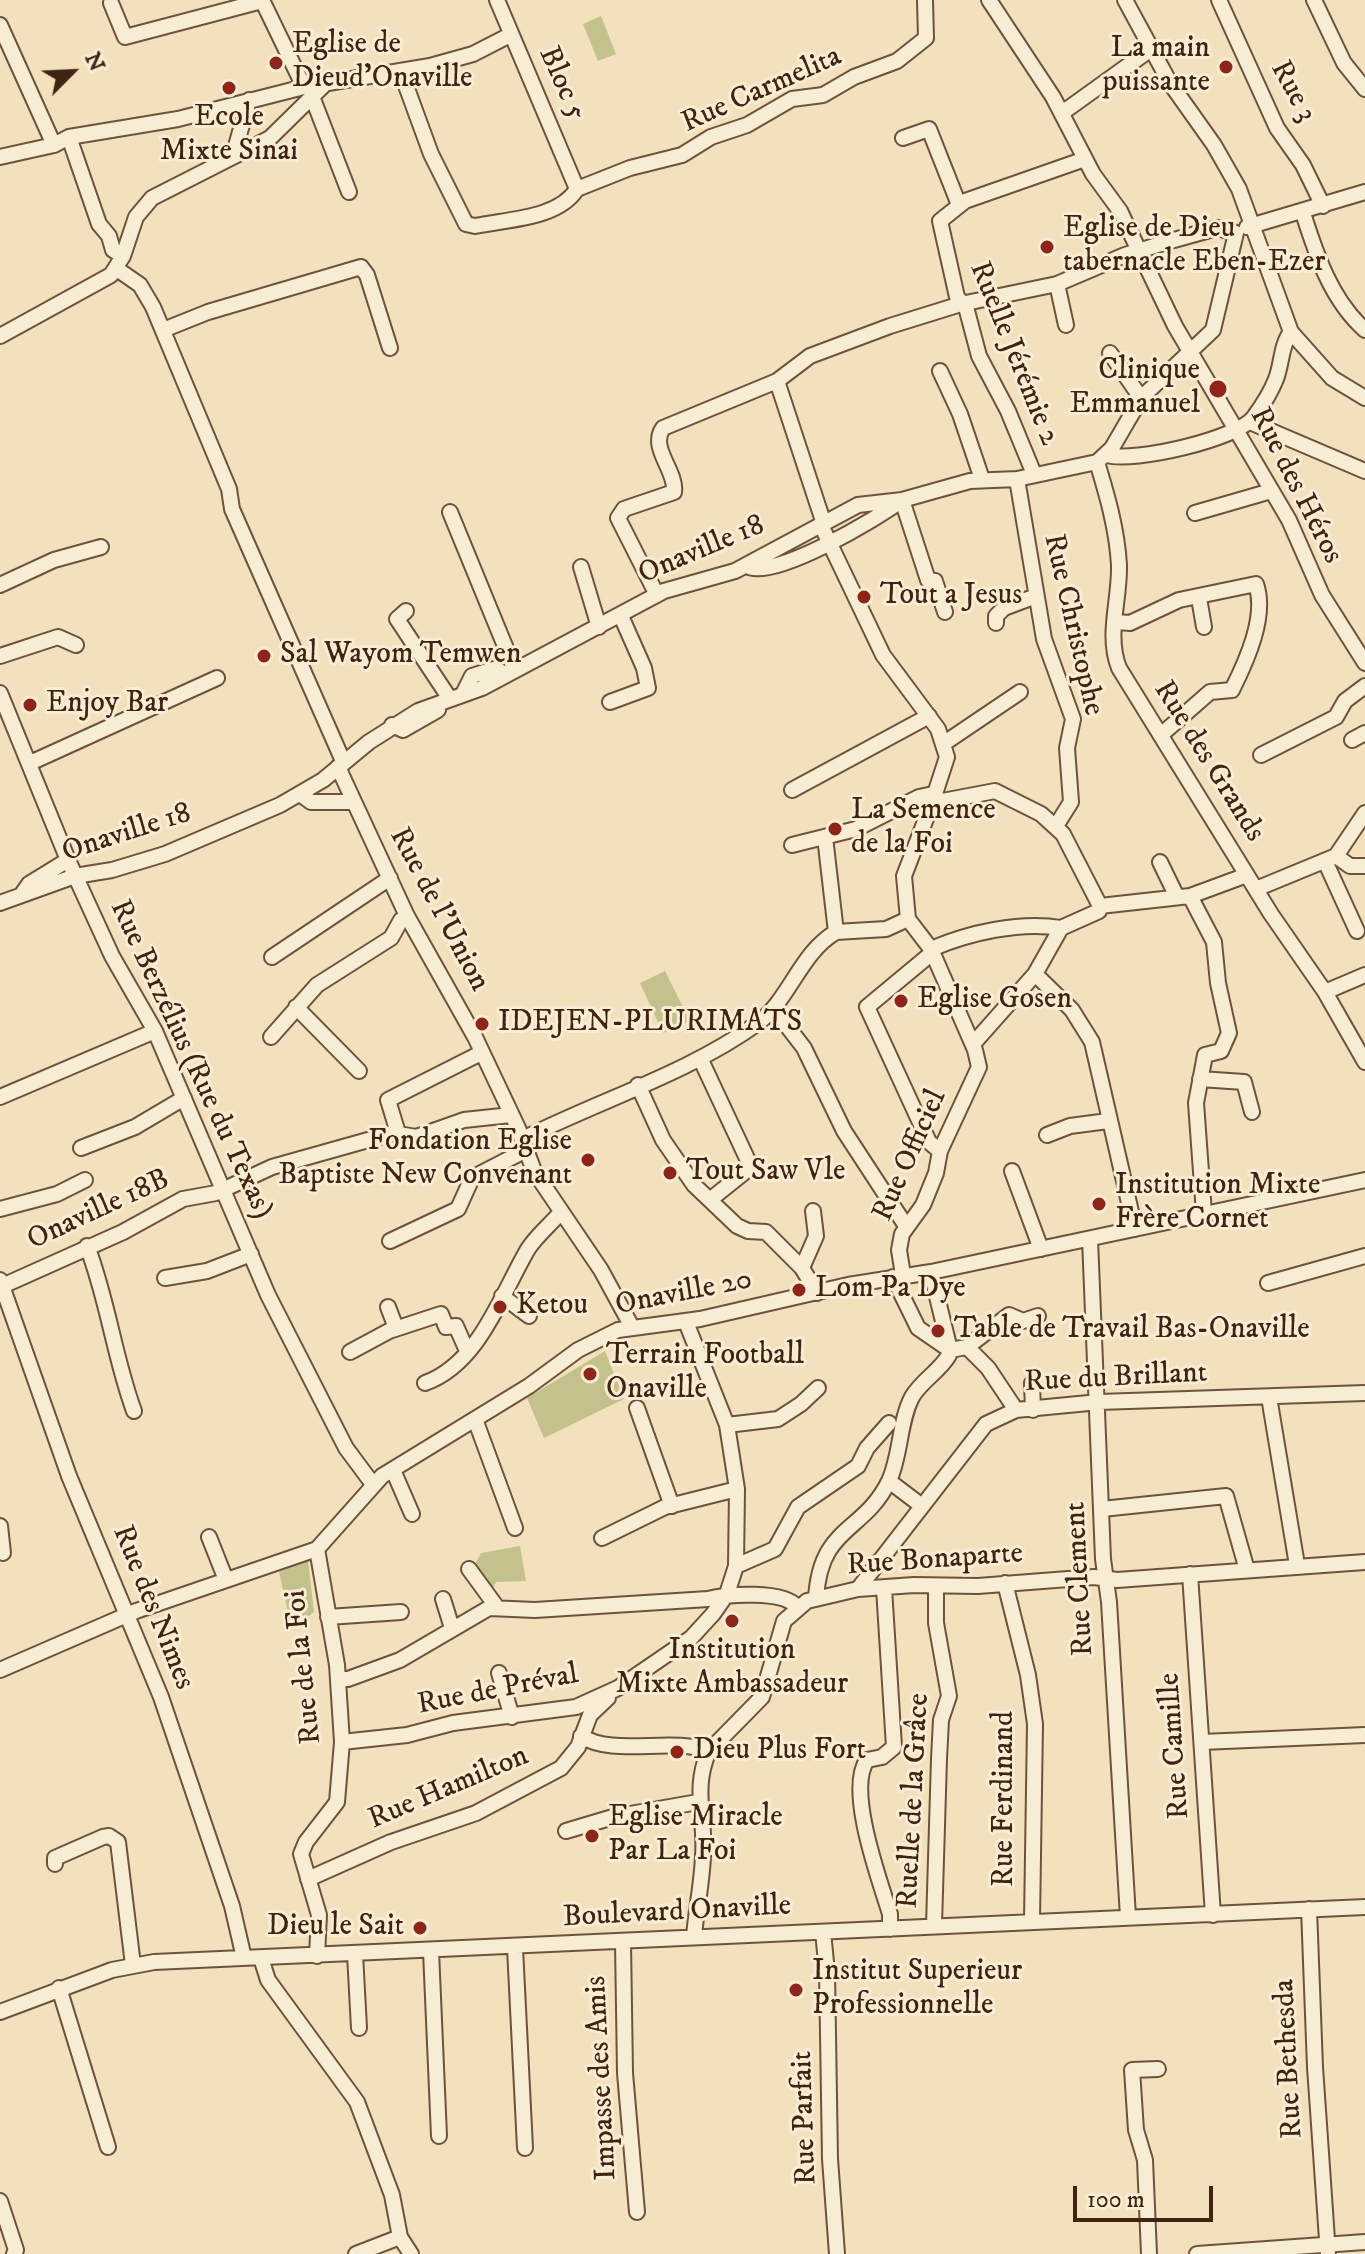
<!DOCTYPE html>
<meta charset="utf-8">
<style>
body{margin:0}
#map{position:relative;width:1365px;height:2254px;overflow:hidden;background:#f3e1bd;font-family:"IM FELL DW Pica",serif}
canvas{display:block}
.north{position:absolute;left:32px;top:32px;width:80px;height:80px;-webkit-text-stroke:6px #f7ecd4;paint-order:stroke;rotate:66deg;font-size:22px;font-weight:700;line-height:32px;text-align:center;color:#402411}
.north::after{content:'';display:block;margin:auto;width:28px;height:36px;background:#402411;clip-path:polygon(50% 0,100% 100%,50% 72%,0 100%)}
.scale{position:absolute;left:1073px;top:2186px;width:140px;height:36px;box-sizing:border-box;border:4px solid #402411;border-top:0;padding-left:10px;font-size:24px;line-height:28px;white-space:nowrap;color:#402411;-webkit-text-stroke:6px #f7ecd4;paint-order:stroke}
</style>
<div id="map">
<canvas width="1365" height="2254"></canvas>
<div class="north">N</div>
<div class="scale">100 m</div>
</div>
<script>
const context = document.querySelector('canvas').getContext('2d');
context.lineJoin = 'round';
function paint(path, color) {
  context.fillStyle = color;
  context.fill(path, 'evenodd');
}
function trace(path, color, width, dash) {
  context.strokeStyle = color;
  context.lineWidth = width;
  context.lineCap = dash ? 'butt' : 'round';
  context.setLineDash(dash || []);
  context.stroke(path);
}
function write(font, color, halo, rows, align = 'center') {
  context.font = font + ' "IM FELL DW Pica",serif';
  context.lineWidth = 6;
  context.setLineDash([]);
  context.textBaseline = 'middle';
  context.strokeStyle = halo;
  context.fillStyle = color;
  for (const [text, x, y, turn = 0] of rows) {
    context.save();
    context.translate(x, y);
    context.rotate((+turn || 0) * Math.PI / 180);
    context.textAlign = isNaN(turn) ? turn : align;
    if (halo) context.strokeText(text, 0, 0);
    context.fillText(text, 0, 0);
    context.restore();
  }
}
paint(new Path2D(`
 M601 16 616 54 598 61 583 24Z
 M665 971 690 1021 663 1033 640 983Z
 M605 1351 624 1399 544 1438 527 1398Z
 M520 1546 526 1581 496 1582 492 1591 473 1568 481 1553Z
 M308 1560 314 1612 296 1626 288 1612 279 1572Z`), '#c3c18c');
const minor = new Path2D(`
 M262 0 304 87
 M497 0 577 189
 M989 0 1053 97 1093 174 1120 211 1175 326 1289 520 1322 595 1365 663
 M1125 0 1170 83 1214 145 1239 189 1291 332 1332 378 1365 398
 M1219 0 1277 128 1303 165 1323 206
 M1314 0 1344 63 1365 89
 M111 3 125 37 262 1
 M0 25 54 145
 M401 72 431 154 466 224 475 226C508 219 558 219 577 189
 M313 99 349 192
 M1062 113 1151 49
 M69 137 99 224 109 236 113 250 123 256
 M903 138 929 129 959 205
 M234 153 249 100
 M0 157 54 145 69 137 178 119 304 87 430 66 473 54 510 35
 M577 189 630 168 682 155 711 137 747 125 792 99 823 95 854 77 897 61 926 38 925 0
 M1303 213C1316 254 1331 300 1365 330
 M1247 227 1365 192
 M117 269 140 285 153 307 229 489 232 509 343 761
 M1057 284 1066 325
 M163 330 208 312 361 267 367 275 390 348
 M0 336 111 275 123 256 136 217 152 198 270 138 324 85
 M1110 353 1141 398
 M940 371 960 414 982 479
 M777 381 824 524
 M1250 422 1365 471
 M1107 455C1133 463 1238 439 1254 417 1262 406 1271 392 1276 379 1282 364 1281 344 1291 332
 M1097 462C1107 495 1117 529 1119 565 1120 600 1106 635 1119 668L1271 914 1325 992 1365 1062
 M1034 474 1008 411 979 356 966 307 957 297 940 221 965 201 1085 159
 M1017 479 1044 639 1073 719 1067 748 1071 802 1056 826
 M450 512 514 668
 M1195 513 1271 491
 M821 525 883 655 938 729 947 757 932 803
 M747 566C771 582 880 517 902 500L928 580 935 581 945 612
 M581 567 599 627
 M0 585 54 560 101 547
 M657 595 618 518 624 509 674 492C677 471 649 448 663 428L777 381 810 356 890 326 961 304 1057 284 1125 255 1174 240 1217 228 1236 233
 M1199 598 1204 627
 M406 611 397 619 450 699
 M1117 622 1130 623 1179 600 1256 584C1267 616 1247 660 1232 690L1210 692 1162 734
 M996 623V616L1004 608 1036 596
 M0 656 58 637 76 645
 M0 693 68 860 112 956 155 1031 268 1295 346 1448 372 1483
 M463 694 472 676 494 669 504 673
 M610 702 648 688 644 668 621 616
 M392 725 403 730 438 710
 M1352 740 1365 733
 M943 744 1020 692
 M1261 755 1336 717 1345 701 1365 686
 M30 763 217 678
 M338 767 407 916 475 1037 518 1128 534 1171 601 1270 632 1327
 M792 790 929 716
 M300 794 311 802H353
 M825 837 836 932
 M792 845 856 829 919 797 933 794
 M1336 856 1350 866H1365
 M1325 861 1357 931
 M1160 862 1176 895
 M1256 889 1336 856 1365 813
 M22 894 29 884 68 860
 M1190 896 1214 942 1218 983 1229 1033 1221 1051 1205 1055 1196 1103 1204 1213
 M0 903 75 876 112 870 165 854 280 805 323 780 369 742 418 711 482 688 664 591 735 571 858 505 902 500 970 481 1017 479 1097 462 1112 448 1141 398 1213 330 1236 233
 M931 949C968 933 1020 921 1061 928
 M932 953 867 1007 929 1142 940 1151
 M272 957 390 878
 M1035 974 1072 1010 1092 1042 1135 1229
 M1325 992 1365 975
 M296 1007 359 1071
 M774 1009 804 1048 844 1131 906 1226
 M271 1037 317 985 391 938 401 920 407 916
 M973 1044 1035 974 1061 928 1099 911 1100 906
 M701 1060 751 1167 711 1199
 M1200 1079 1244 1082 1252 1112
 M638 1085 663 1140 694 1185 737 1226 748 1231 766 1232 802 1268 817 1293
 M0 1097 155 1031
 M398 1133 388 1100 481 1053
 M1047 1135 1070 1126 1108 1121
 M523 1139C600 1100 687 1074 758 1023 790 999 800 953 836 932L886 929 908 919
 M81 1148 135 1127 184 1098
 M1012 1171 1041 1249
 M0 1209 57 1194 85 1180
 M1090 1239 1103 1559 1109 1602 1128 1917
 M390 1241 458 1209 472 1178 526 1150
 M87 1246C108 1300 114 1357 134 1411
 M802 1268 816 1236 813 1211
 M931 1272 950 1350 967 1347 988 1368 1016 1410
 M903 1275 899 1250 902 1234 923 1205 936 1173 940 1151 979 1067 975 1050 931 949 908 919 904 876 932 803 995 791 1041 814 1063 834 1100 906 1190 896 1247 875
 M165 1278 207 1271 251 1254
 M0 1280 69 1476 161 1697 232 1906 244 1958
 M1268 1283 1365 1256
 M0 1287 123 1232 183 1199 216 1193 272 1167 393 1133 416 1137 464 1120 511 1115
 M502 1296 529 1316
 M388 1307 396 1328
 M967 1347 1009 1315 1023 1321 1038 1316
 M350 1352 389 1331 441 1314 446 1327 456 1326 467 1351
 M425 1383C479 1364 501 1295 528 1249 537 1235 550 1225 561 1212
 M1032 1383 1033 1410
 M1269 1397 1297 1565
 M637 1408 672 1506
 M475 1419 515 1528
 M727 1425 778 1419 801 1404 818 1388
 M393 1470 412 1514
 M889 1481 922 1506
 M1102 1509 1226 1496 1247 1570
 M0 1526 3 1553
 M209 1537 226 1580
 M602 1538 665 1507 737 1489
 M736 1566 775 1549 798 1507 858 1466 867 1448 889 1423
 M469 1569 496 1606
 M1190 1574 1213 1915
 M1005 1583 1028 1675 1035 1724 1032 1921
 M884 1588 894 1747 882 1757 867 1760C846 1790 880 1881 890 1914V1929
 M858 1589 986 1424 1016 1410 1099 1402 1365 1393
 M443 1599 452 1628
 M816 1599C820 1525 863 1534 889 1481 901 1455 899 1422 912 1397 921 1381 940 1371 949 1355L950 1350 918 1328 893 1277
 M328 1617 401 1612
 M0 1670 136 1611 317 1549 382 1476 529 1386 578 1350 618 1330 700 1319 848 1285 931 1272 1365 1180
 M499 1673 512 1717
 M338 1679H348L400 1660 489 1608 535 1610 708 1599C727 1594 784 1590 797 1607
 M581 1736C613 1757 671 1737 709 1751
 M342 1742 407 1735 453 1723 576 1707 618 1688 691 1638 713 1614 727 1594 736 1566 737 1489 727 1425 686 1322
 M1202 1742 1365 1735
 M566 1831 613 1817 698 1802
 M55 1864V1858L103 1837 109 1836 118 1842 133 1965
 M308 1879 391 1842 476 1813 561 1768 578 1747 590 1715 608 1698
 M1309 1909 1315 2067 1328 2254
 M934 1925 939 1759 941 1720 949 1696 936 1623V1586
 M823 1932 827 1972 830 2159 837 2254
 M694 1937C696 1910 702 1883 703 1856 706 1819 692 1788 709 1751L762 1697 784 1621 807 1601 858 1589 914 1585 978 1586 1094 1577 1117 1580 1365 1562
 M623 1942 625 2073 637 2212
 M515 1948 525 2148
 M431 1951 439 2136
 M355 1954 359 2028
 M317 1956 319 1915 301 1854 306 1842 337 1802 342 1742 337 1665 317 1549
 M261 1958 268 1980 357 2102 392 2195 400 2237 411 2254
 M59 1988 108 2147
 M0 2012 112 1970 154 1962 1365 1907
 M0 2201 16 2250 14 2254
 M356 2254 400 2237
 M1149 2254 1145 2160 1136 2130 1132 2070 1158 2069
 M1197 2254 1365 2242`);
trace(minor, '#6d533c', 18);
trace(minor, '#f7ecd4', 14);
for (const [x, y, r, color] of [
 [276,63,8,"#8f2418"],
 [1226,67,8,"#8f2418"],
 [229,88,8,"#8f2418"],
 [1047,247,8,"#8f2418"],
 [1218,389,10,"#8f2418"],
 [864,597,8,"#8f2418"],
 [264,656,8,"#8f2418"],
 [30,705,8,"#8f2418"],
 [835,829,8,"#8f2418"],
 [901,1001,8,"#8f2418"],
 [482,1024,8,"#8f2418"],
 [588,1160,8,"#8f2418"],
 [670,1173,8,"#8f2418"],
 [1099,1204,8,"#8f2418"],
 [799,1290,8,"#8f2418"],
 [500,1307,8,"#8f2418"],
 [938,1331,8,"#8f2418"],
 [590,1374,8,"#8f2418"],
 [732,1621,8,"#8f2418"],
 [677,1752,8,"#8f2418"],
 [592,1836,8,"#8f2418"],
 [420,1928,8,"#8f2418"],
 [796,1990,8,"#8f2418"]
]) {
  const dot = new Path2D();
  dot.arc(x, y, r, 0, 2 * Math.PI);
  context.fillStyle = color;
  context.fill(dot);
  trace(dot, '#f7ecd4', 3);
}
write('30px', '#402411', '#f7ecd4', [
 ["Eglise de",292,46],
 ["Dieud'Onaville",292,80],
 ["La main",1210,50,"right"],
 ["puissante",1210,84,"right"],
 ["Ecole",229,119,"center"],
 ["Mixte Sinai",229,153,"center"],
 ["Eglise de Dieu",1063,230],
 ["tabernacle Eben-Ezer",1063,264],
 ["Clinique",1200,372,"right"],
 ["Emmanuel",1200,406,"right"],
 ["Tout a Jesus",880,597],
 ["Sal Wayom Temwen",280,656],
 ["Enjoy Bar",46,705],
 ["La Semence",851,812],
 ["de la Foi",851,846],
 ["Eglise Gosen",917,1001],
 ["IDEJEN-PLURIMATS",498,1024],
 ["Fondation Eglise",572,1143,"right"],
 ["Baptiste New Convenant",572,1177,"right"],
 ["Tout Saw Vle",686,1173],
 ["Institution Mixte",1115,1187],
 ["Frère Cornet",1115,1221],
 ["Lom Pa Dye",815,1290],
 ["Ketou",516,1307],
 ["Table de Travail Bas-Onaville",954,1331],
 ["Terrain Football",606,1357],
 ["Onaville",606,1391],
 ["Institution",732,1652,"center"],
 ["Mixte Ambassadeur",732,1686,"center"],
 ["Dieu Plus Fort",693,1752],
 ["Eglise Miracle",608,1819],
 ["Par La Foi",608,1853],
 ["Dieu le Sait",404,1928,"right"],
 ["Institut Superieur",812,1973],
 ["Professionnelle",812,2007]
], 'left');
write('30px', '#402411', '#f7ecd4', [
 ["Bloc 5",561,84,66],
 ["Rue Carmelita",762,91,-24],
 ["Rue 3",1292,92,62],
 ["Ruelle Jérémie 2",1013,354,68],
 ["Rue des Héros",1295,486,63],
 ["Onaville 18",702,551,-23],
 ["Rue Christophe",1072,625,77],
 ["Rue des Grands",1208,762,58],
 ["Onaville 18",127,834,-18],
 ["Rue de l'Union",438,910,62],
 ["Rue Berzélius (Rue du Texas)",190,1060,65],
 ["Rue Officiel",911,1156,-66],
 ["Onaville 18B",99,1211,-25],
 ["Onaville 20",684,1294,-11],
 ["Rue du Brillant",1116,1379,-3],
 ["Rue Bonaparte",935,1561,-4],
 ["Rue Clement",1081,1579,-93],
 ["Rue des Nimes",152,1608,68],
 ["Rue de la Foi",305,1667,-96],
 ["Rue de Préval",498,1691,-11],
 ["Rue Camille",1176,1746,-94],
 ["Rue Hamilton",449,1789,-23],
 ["Rue Ferdinand",1006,1799,-90],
 ["Ruelle de la Grâce",915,1801,-87],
 ["Boulevard Onaville",677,1913,-3],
 ["Rue Bethesda",1290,2059,-93],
 ["Impasse des Amis",603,2078,-93],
 ["Rue Parfait",806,2118,-92]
]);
</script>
